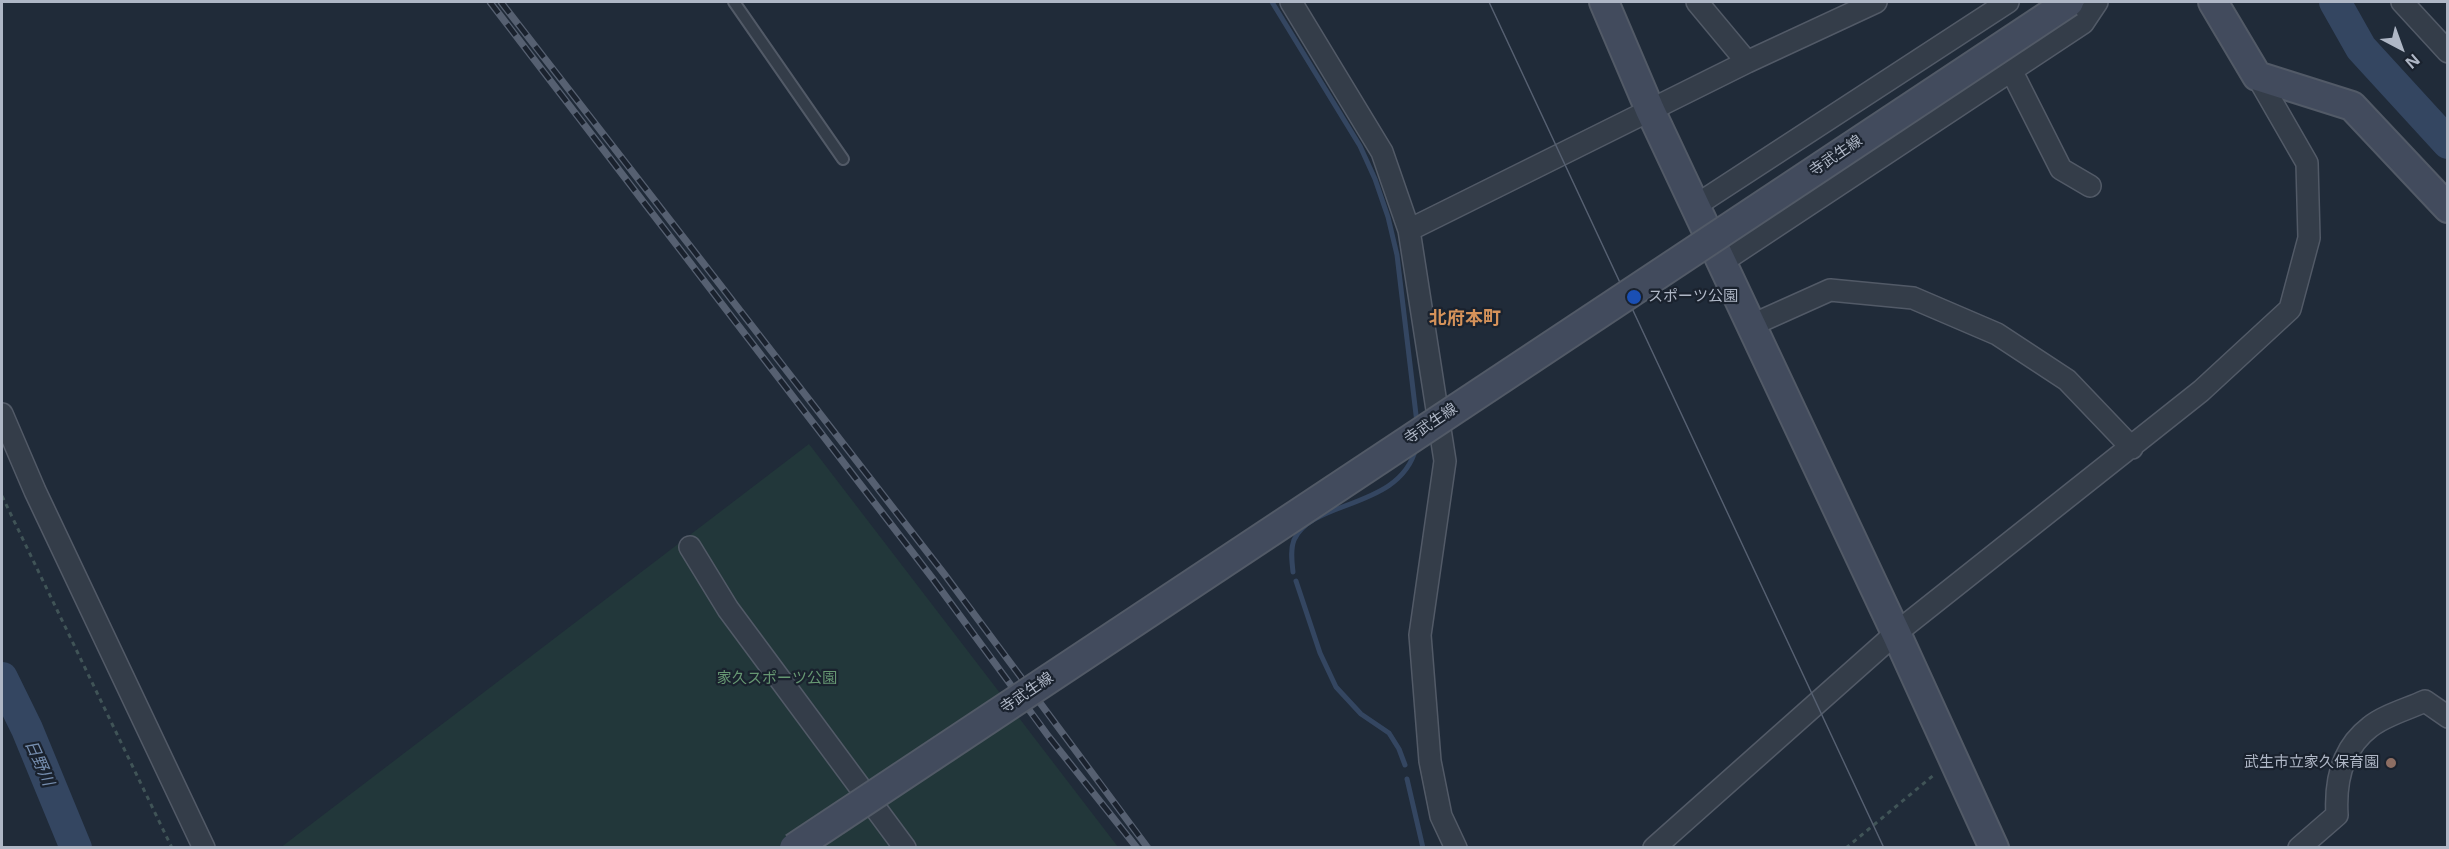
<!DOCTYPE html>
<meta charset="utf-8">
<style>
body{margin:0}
#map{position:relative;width:2449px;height:849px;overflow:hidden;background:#202b39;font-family:"Open Sans",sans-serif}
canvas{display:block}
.frame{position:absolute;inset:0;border:3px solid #afb7c6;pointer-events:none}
.north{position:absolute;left:2371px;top:18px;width:60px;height:60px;-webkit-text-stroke:4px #1a222e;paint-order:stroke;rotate:139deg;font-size:16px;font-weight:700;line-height:24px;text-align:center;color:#afb7c6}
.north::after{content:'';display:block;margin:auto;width:21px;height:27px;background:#afb7c6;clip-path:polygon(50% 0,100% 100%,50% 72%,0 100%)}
</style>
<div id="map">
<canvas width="2449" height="849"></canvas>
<div class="frame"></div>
<div class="north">N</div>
</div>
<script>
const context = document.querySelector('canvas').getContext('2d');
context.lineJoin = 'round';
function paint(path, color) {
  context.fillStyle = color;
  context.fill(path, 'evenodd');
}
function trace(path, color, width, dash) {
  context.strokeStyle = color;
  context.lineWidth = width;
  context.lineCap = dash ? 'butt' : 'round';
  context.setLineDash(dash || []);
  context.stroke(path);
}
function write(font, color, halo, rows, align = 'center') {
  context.font = font + ' "Open Sans","Noto Sans JP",sans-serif';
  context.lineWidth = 4.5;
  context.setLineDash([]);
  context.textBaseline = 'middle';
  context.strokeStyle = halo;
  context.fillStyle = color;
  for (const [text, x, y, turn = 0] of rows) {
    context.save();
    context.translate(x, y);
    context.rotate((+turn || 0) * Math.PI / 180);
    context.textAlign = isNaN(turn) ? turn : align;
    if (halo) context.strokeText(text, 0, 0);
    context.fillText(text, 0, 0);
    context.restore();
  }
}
paint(new Path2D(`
 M809 444 1118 847 280 848Z`), '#22373a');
trace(new Path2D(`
 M1272 2 1360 146 1375 179 1388 217 1397 255 1417 423
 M1293 572C1292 562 1290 550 1294 540 1312 499 1400 510 1416 448
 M1296 581 1320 653 1336 687 1361 714 1389 733 1399 749 1405 765
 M1407 779 1423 848`), '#344661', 5);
trace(new Path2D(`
 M2335 2 2361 48 2448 143
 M2 678 27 729 76 848`), '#344661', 32);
const lane = new Path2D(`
 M734 2 843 159`);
const street = new Path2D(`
 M1291 2 1382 152 1409 230 1445 461 1420 635 1430 761 1441 816 1456 848
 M1697 2 1747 62
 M2402 2 2448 52
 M2011 70 2061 169 2090 186
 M1695 206 2008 2
 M1409 230 1747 62 1876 2
 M1722 262 2083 23 2097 2
 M1752 325 1830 290 1913 298 1997 334 2067 380 2132 448
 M2 414 35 491 204 848
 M690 547 728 609 905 848
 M1654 848 1896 633 2201 391 2290 309 2309 238 2307 163 2257 76
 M2299 848 2337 815C2335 782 2341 749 2370 727 2385 715 2408 709 2425 701L2448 717`);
const secondary = new Path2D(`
 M1604 2 1650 110 1896 633 1994 848
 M2213 2 2257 76 2352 106 2448 208`);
trace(lane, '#525a67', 14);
trace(street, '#525a67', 24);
trace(secondary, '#525a67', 32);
trace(new Path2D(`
 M2 496 172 848
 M1846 848 1935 774`), '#405457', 3, [4.5, 4.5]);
trace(lane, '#343d49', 10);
trace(street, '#343d49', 21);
trace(secondary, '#424b5d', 28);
trace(new Path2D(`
 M1489 2 1884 848`), '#566071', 1.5);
const rail = new Path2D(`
 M490 2 933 579 1049 737 1137 848
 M501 2 945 575 1148 848`);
trace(rail, '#566071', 7);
trace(rail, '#1a222e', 4.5, [14]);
const secondaryBridge = new Path2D(`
 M794 848 2069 2`);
trace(secondaryBridge, '#525a67', 32, []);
trace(secondaryBridge, '#424b5d', 28);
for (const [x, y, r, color] of [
 [1634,297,8,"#1a4fb4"],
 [2391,763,6,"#8d6e63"]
]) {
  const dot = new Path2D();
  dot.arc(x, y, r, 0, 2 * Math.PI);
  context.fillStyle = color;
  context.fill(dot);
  trace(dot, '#1a222e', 2);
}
write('15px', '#afb7c6', '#1a222e', [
 ["寺武生線",1836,156,-34],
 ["寺武生線",1431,424,-34],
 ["寺武生線",1027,693,-34]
]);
write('15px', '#afb7c6', '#1a222e', [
 ["スポーツ公園",1648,297],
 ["武生市立家久保育園",2379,763,"right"]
], 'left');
write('15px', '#669772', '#1a222e', [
 ["家久スポーツ公園",777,679]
]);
write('italic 16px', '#768eaf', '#1a222e', [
 ["日野川",39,763,66]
]);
write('bold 18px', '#d5925a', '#1a222e', [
 ["北府本町",1465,319]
]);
</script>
